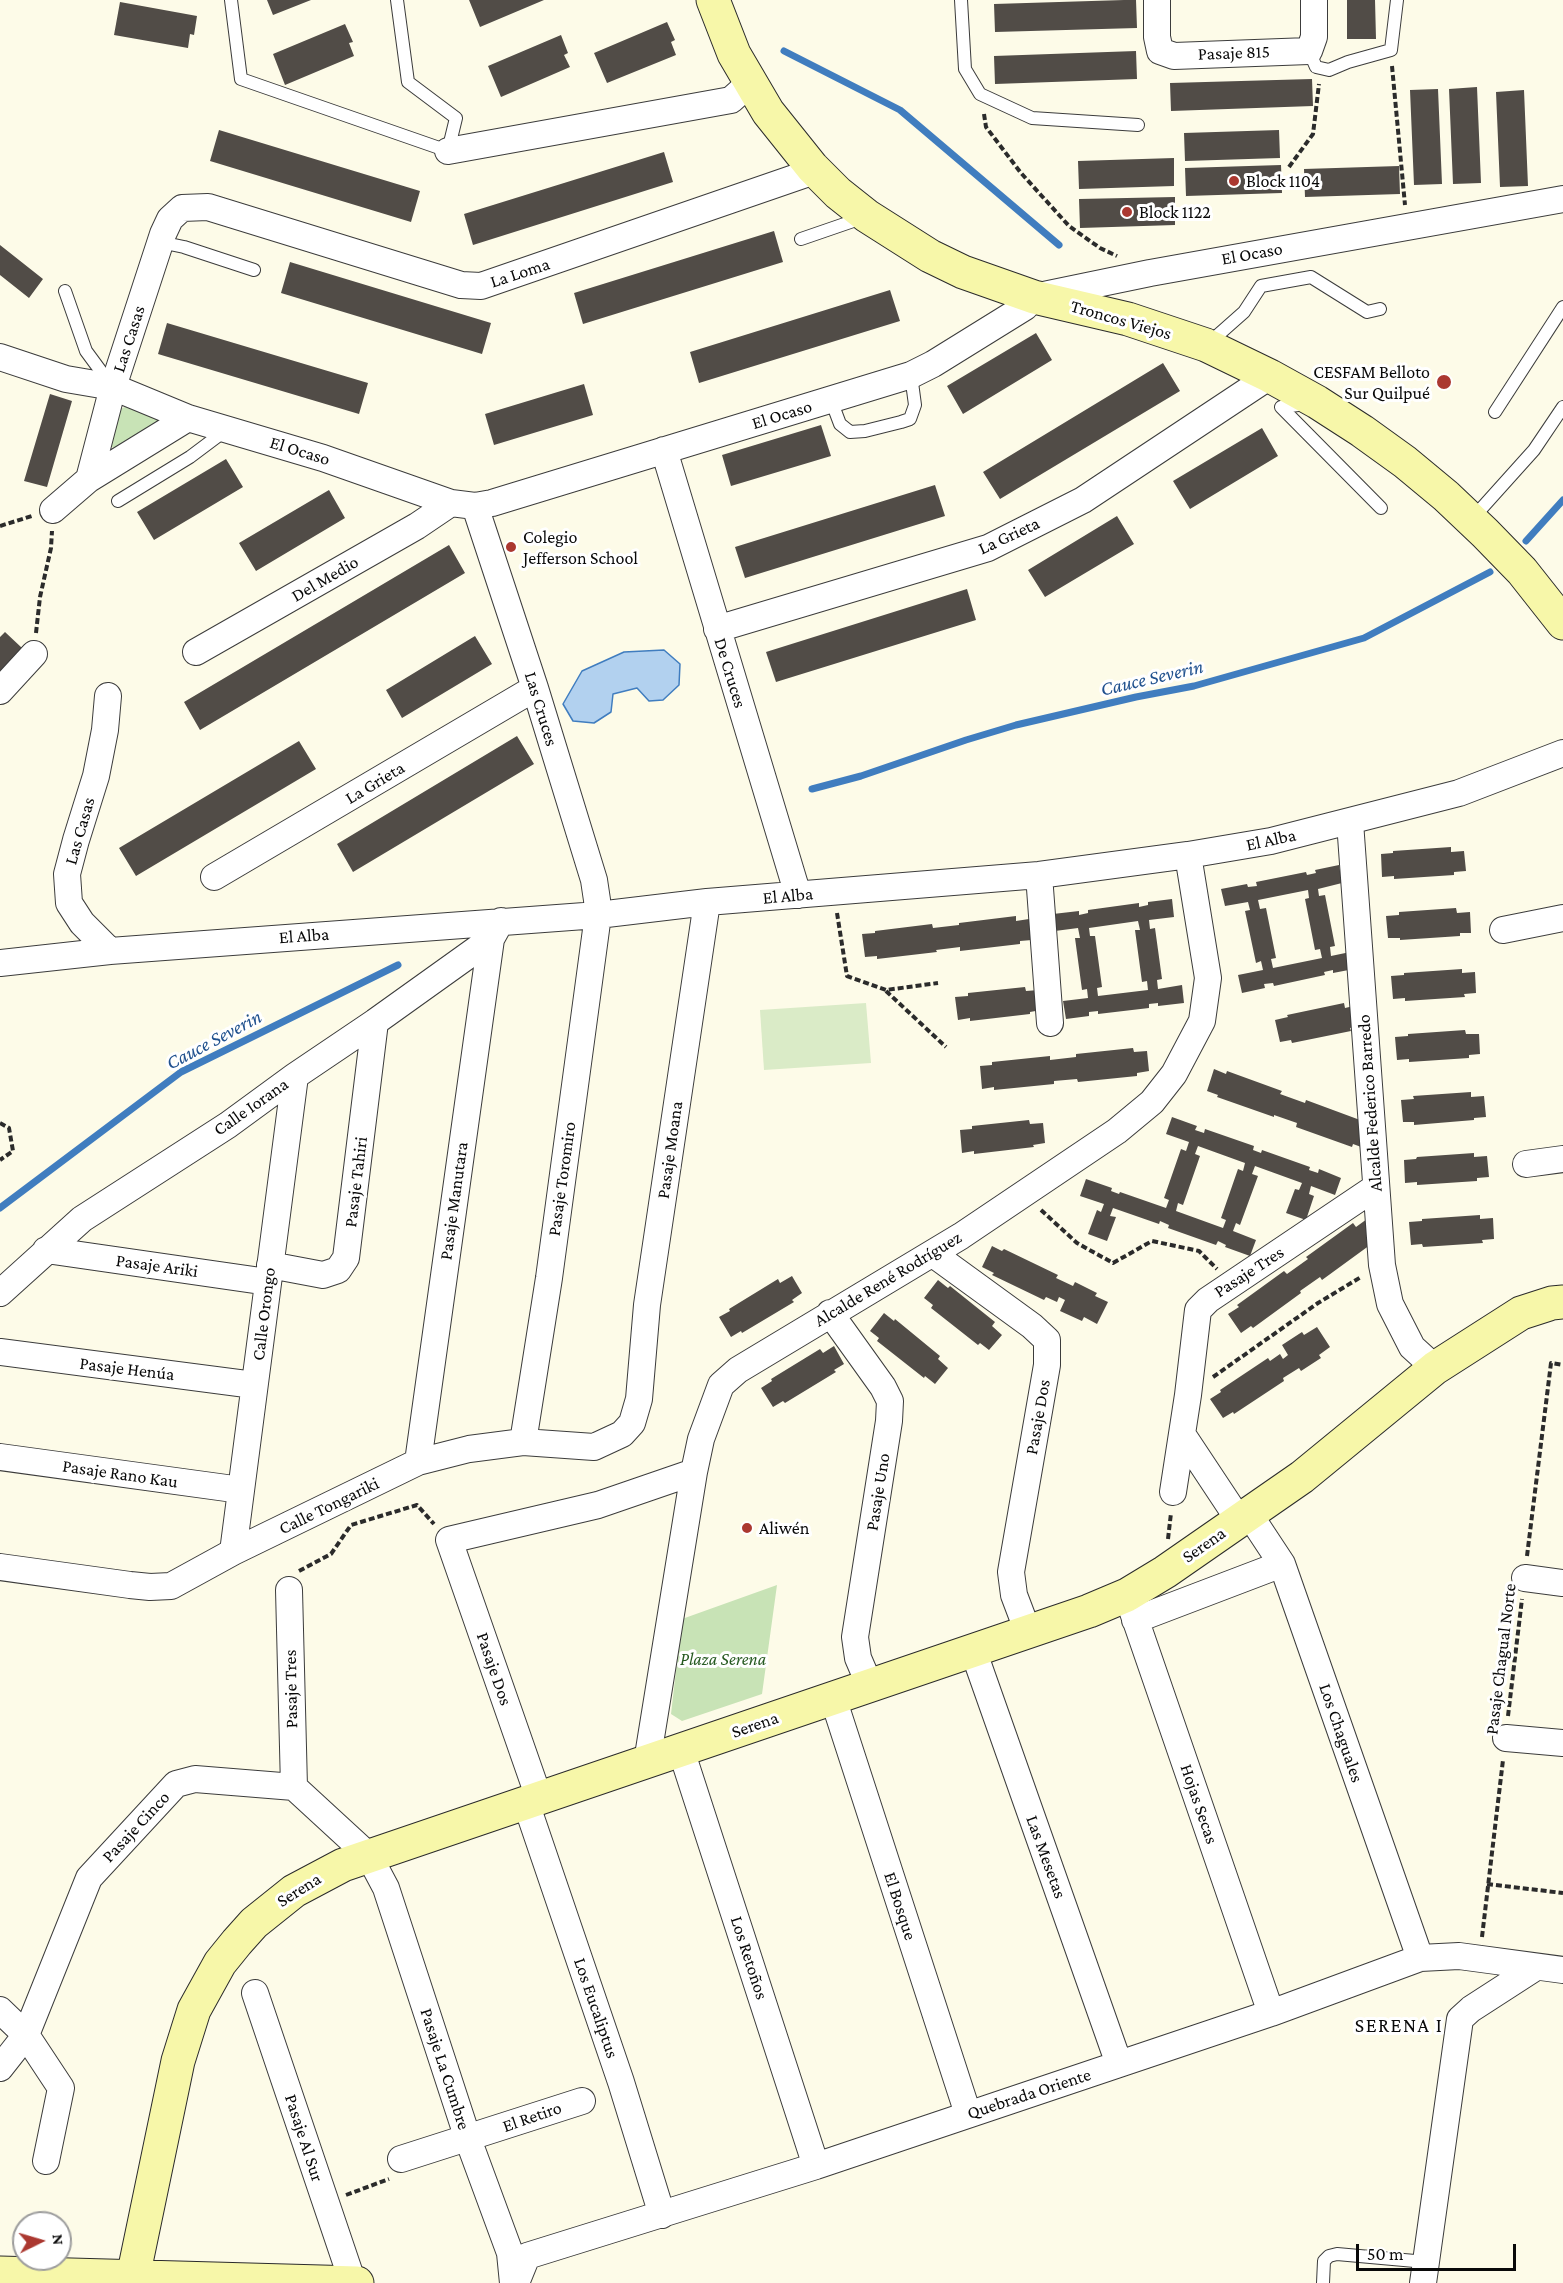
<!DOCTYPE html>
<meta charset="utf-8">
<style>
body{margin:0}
#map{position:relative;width:1563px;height:2283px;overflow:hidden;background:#fdfbe8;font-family:"Crimson Pro",serif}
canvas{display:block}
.north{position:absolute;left:12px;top:2211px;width:60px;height:60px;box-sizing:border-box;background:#fff;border:2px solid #9d9d9d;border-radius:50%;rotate:85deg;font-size:16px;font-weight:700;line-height:24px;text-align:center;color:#090909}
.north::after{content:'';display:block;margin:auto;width:21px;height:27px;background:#ab3830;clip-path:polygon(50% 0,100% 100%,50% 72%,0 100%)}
.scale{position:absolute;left:1356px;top:2244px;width:160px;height:27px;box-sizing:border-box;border:3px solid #090909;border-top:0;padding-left:8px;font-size:18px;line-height:21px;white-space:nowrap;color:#090909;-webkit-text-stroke:4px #fff;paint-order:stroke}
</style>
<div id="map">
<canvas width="1563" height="2283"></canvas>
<div class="north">N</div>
<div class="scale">50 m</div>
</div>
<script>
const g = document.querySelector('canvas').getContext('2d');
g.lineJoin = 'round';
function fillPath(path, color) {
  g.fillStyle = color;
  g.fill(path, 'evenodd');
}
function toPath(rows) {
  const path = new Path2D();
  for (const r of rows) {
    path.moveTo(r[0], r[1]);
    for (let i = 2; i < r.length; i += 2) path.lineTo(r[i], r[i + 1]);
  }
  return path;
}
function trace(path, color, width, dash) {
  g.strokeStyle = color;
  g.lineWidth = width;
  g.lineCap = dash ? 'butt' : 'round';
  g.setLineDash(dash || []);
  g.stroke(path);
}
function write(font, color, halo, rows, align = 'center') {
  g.font = font + ' "Crimson Pro",serif';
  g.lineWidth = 6;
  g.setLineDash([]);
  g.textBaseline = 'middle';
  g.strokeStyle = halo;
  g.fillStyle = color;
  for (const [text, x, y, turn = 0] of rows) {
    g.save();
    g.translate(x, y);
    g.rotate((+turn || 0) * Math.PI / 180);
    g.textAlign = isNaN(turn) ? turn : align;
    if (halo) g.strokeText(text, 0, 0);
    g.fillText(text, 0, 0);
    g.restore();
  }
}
const green = toPath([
 [127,406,164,417,162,426,142,431,117,449,109,446,118,410],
 [777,1585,762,1694,682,1721,671,1714,682,1619]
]);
const pitch = toPath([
 [866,1003,871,1063,764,1070,760,1010]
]);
const water = toPath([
 [664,650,680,664,679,685,663,700,649,701,637,688,613,694,611,712,594,723,573,721,563,704,582,671,624,652,664,650]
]);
const stream = toPath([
 [784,51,900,110,1059,245],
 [1526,541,1563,500],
 [812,789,861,776,966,740,1016,725,1136,697,1194,686,1364,638,1490,572],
 [0,1208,181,1072,398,965]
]);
const building = toPath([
 [267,0,311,0,273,15],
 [469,0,544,0,480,27],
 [1124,0,1136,0,1137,28,995,32,994,4],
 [1347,0,1375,0,1376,39,1347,39],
 [120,2,197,16,194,35,190,34,188,48,114,35],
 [667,22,675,40,671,42,676,55,607,83,594,53],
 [345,24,353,42,349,43,354,56,285,85,273,54],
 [561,35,568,53,564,55,570,67,501,97,488,66],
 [1136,51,1137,79,995,84,994,56],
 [1312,79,1313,106,1171,111,1170,83],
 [1477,87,1481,183,1453,184,1449,89],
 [1438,89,1442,184,1414,185,1410,90],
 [1524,90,1528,186,1500,187,1496,92],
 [219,130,420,191,411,222,210,161],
 [1279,130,1280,158,1185,161,1184,133],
 [664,152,673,182,473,245,464,214],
 [1174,158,1174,186,1079,189,1078,161],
 [1281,165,1282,193,1186,196,1185,168],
 [1399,166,1400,194,1305,197,1304,169],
 [1175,197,1175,225,1080,228,1079,199],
 [774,231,783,262,583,324,574,293],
 [0,245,43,279,29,298,0,275],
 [290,262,491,323,482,354,281,293],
 [890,290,900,321,699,383,690,352],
 [167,323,368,383,359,414,158,354],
 [1036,333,1052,360,963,414,947,386],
 [1163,363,1180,391,1000,499,983,472],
 [584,384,593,415,494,445,485,414],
 [50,394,72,401,47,487,24,481],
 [821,425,831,456,731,486,722,455],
 [1262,428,1278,456,1190,509,1173,481],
 [226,459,243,487,154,540,137,512],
 [935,485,945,516,745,578,735,547],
 [329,490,345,518,256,571,239,543],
 [1117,516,1134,544,1045,597,1028,570],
 [449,545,465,573,200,730,184,702],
 [967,589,976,620,776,682,766,652],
 [5,632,22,648,0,672,0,637],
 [475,636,492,664,402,718,386,690],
 [517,736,534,764,353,872,337,844],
 [299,741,316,769,136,876,119,848],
 [1451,847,1451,852,1464,851,1466,871,1454,872,1454,875,1394,879,1394,876,1382,877,1381,854,1393,853,1393,851],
 [1339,865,1342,883,1318,889,1319,896,1325,895,1335,946,1330,947,1331,956,1355,951,1359,968,1333,973,1333,970,1324,972,1325,975,1274,986,1273,983,1264,984,1265,988,1242,993,1238,975,1263,970,1261,961,1256,963,1245,911,1250,910,1248,902,1225,906,1221,889,1247,884,1248,887,1257,886,1256,882,1306,872,1307,875,1316,873,1315,870],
 [1308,890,1309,898,1305,899,1315,950,1320,949,1322,958,1273,968,1271,959,1276,958,1266,908,1260,909,1258,900],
 [1172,899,1174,917,1149,920,1150,929,1155,928,1162,979,1157,980,1158,989,1182,985,1184,1003,1158,1006,1158,1003,1149,1004,1149,1008,1098,1014,1098,1011,1089,1012,1089,1016,1066,1019,1063,1001,1088,998,1087,989,1082,990,1075,938,1080,938,1078,928,1055,931,1053,914,1079,911,1079,915,1088,913,1088,910,1139,903,1139,907,1148,905,1148,902],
 [1138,921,1140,930,1135,930,1142,982,1147,981,1148,990,1098,996,1097,988,1102,987,1095,936,1090,936,1089,928],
 [1456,908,1457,913,1470,912,1471,933,1460,933,1460,936,1400,940,1400,938,1388,938,1386,916,1399,915,1399,912],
 [1016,916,1016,921,1029,919,1032,940,1020,941,1020,944,960,951,960,947,936,950,937,952,877,959,877,956,865,957,862,934,875,933,875,931,932,924,933,928,959,925,959,923],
 [1462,969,1462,973,1475,972,1476,993,1464,994,1465,997,1405,1001,1405,998,1393,999,1391,976,1404,975,1404,973],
 [1025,987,1026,991,1039,990,1041,1010,1030,1012,1030,1014,970,1021,970,1018,958,1020,955,997,968,996,968,993],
 [1344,1003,1345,1008,1358,1005,1362,1025,1350,1028,1351,1031,1292,1043,1291,1040,1280,1042,1275,1020,1288,1017,1287,1015],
 [1465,1030,1466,1034,1479,1034,1480,1054,1469,1055,1469,1058,1409,1062,1409,1059,1397,1060,1395,1037,1408,1036,1408,1034],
 [1133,1048,1134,1052,1147,1051,1149,1071,1137,1073,1137,1076,1078,1082,1077,1079,1054,1081,1054,1084,994,1090,994,1087,982,1089,980,1066,992,1065,992,1062,1050,1056,1050,1060,1076,1057,1076,1054],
 [1214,1069,1226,1074,1227,1071,1282,1091,1280,1094,1305,1103,1306,1100,1360,1120,1359,1124,1371,1128,1364,1148,1353,1144,1352,1147,1296,1127,1297,1123,1274,1115,1274,1117,1217,1097,1218,1095,1207,1091],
 [1471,1092,1471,1097,1484,1096,1486,1117,1474,1118,1474,1120,1414,1125,1414,1122,1403,1122,1401,1100,1414,1099,1413,1096],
 [1172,1117,1197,1126,1195,1130,1204,1133,1205,1129,1254,1146,1253,1150,1261,1153,1262,1150,1310,1167,1309,1170,1318,1173,1319,1169,1341,1178,1335,1195,1311,1186,1309,1194,1314,1196,1306,1220,1286,1213,1295,1189,1299,1190,1302,1183,1255,1166,1252,1174,1258,1176,1240,1225,1236,1223,1233,1231,1256,1240,1250,1256,1225,1247,1226,1245,1218,1241,1216,1245,1168,1228,1169,1225,1160,1221,1159,1224,1113,1208,1110,1216,1116,1217,1107,1241,1088,1234,1097,1210,1101,1212,1104,1204,1080,1196,1086,1179,1112,1188,1111,1191,1119,1194,1120,1192,1166,1208,1169,1200,1164,1198,1181,1149,1186,1151,1189,1142,1166,1134],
 [1198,1146,1245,1163,1243,1171,1238,1169,1221,1218,1226,1220,1223,1228,1176,1211,1178,1203,1183,1205,1200,1156,1195,1154],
 [1029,1120,1030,1124,1043,1123,1045,1143,1033,1145,1034,1147,974,1154,974,1151,962,1153,960,1130,972,1129,972,1126],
 [1474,1153,1474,1157,1487,1156,1489,1177,1477,1178,1477,1181,1417,1185,1417,1182,1405,1183,1404,1160,1416,1159,1417,1157],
 [1480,1215,1480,1219,1493,1218,1494,1239,1482,1240,1483,1243,1423,1247,1422,1244,1411,1245,1409,1222,1422,1221,1422,1219],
 [1367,1219,1370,1245,1322,1280,1320,1277,1300,1291,1301,1293,1253,1328,1251,1326,1241,1333,1228,1314,1239,1307,1237,1305,1284,1271,1287,1274,1308,1259,1306,1257,1353,1223,1356,1227],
 [992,1246,1002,1251,1004,1249,1058,1275,1056,1278,1073,1286,1075,1282,1097,1293,1095,1296,1108,1302,1097,1324,1084,1317,1082,1321,1060,1311,1065,1300,1059,1297,1057,1302,1046,1297,1044,1300,992,1275,994,1273,982,1267],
 [792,1276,802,1293,792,1300,794,1302,742,1333,741,1331,731,1337,719,1317,730,1311,729,1309,778,1279,780,1283],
 [938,1280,948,1288,950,1286,995,1322,992,1326,1002,1335,989,1350,980,1343,978,1345,931,1308,933,1305,924,1298],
 [884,1313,894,1321,895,1319,940,1356,938,1359,948,1368,935,1384,925,1376,924,1378,877,1341,879,1338,870,1331],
 [1317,1327,1330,1347,1319,1355,1321,1358,1301,1371,1299,1368,1283,1378,1284,1381,1234,1414,1233,1412,1223,1418,1210,1399,1221,1392,1220,1390,1268,1358,1270,1361,1280,1354,1283,1359,1288,1355,1282,1345,1302,1332,1304,1335],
 [834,1346,844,1364,834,1370,836,1372,785,1403,783,1401,773,1407,761,1388,772,1381,771,1379,820,1349,823,1353]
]);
const path = toPath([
 [1392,66,1405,205],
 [984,114,986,127,1021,173,1069,226,1100,248,1117,256],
 [1289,167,1313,134,1319,84],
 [0,526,32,516],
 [36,633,40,597,51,548,52,531],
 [837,913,847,976,886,990,938,983],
 [886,991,946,1047],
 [0,1123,9,1128,13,1151,0,1160],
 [1041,1210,1077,1243,1113,1263,1152,1241,1199,1251,1217,1269],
 [1213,1377,1318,1303,1361,1277],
 [1168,1539,1171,1513],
 [1527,1556,1551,1363,1563,1365],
 [299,1571,331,1554,351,1525,417,1505,434,1524],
 [1508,1716,1522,1599],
 [1487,1884,1563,1893],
 [1482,1937,1503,1760],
 [346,2195,389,2179]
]);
const lane = toPath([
 [231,0,241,79,448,151,456,118,408,82,397,0],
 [961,0,965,69,980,94,1032,118,1138,125],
 [1309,51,1316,67,1329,70,1348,62,1391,50,1397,0],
 [801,239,862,218],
 [160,242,184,247,254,270],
 [65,291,86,351,111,385],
 [1209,343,1244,312,1261,286,1311,277,1367,312,1380,309],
 [831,400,840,424,850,432,865,431,901,422,910,419,915,405,911,375],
 [1307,404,1281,407,1381,508],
 [1495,412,1563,307],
 [118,501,190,457,226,430],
 [1472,519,1534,450,1563,407],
 [1323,2283,1324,2261,1329,2256,1337,2254,1426,2262]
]);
const street = toPath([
 [1157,0,1157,37,1160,51,1174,56,1309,51,1314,37,1314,0],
 [448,151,731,100,750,83],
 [0,357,66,379,113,387,188,418,323,458,451,503,475,506,492,503,911,375,933,364,1025,307,1034,297,1150,273,1563,199],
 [664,450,798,895],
 [89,479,113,387,163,234,170,219,182,208,208,207,461,285,481,286,803,175,812,167],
 [475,506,535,688,594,880,597,900,598,915,549,1278,523,1442],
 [53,510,89,479,188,418],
 [717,629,988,548,1083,500,1270,376],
 [196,652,417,526,451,503],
 [0,691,34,654],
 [108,696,105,730,96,776,76,840,67,874,69,903,82,923,110,951],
 [1350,822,1382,1265,1390,1304,1412,1347,1435,1368],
 [1039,875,1050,1023],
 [214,877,535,688],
 [1503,930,1563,918],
 [0,963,110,951,598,915,707,902,1039,875,1188,855,1271,841,1459,793,1563,753],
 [1526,1164,1563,1159],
 [46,1250,268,1282],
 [933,1254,1032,1326,1047,1340,1047,1365,1011,1572,1014,1595,1028,1632],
 [270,1265,323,1275,338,1270,346,1258,375,1022],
 [0,1293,82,1219,228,1125,295,1076,375,1022,491,939,501,921],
 [830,1313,883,1387,890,1401,889,1421,855,1637,858,1658,870,1686],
 [0,1352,254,1385],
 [1182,1434,1239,1520],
 [0,1457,241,1490],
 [418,1462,491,939],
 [1173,1492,1188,1395,1198,1310,1208,1300,1376,1187],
 [1249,1514,1282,1564,1420,1958],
 [233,1552,295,1076],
 [0,1567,130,1585,150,1587,171,1586,233,1552,418,1462,469,1449,523,1442,594,1447,622,1434,632,1423,639,1399,647,1305,707,902],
 [1525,1578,1563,1583],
 [289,1590,294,1787],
 [1127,1595,1271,2013],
 [1135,1620,1282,1564],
 [973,1650,1119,2064],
 [833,1698,968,2114],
 [1506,1738,1563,1743],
 [681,1750,816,2166],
 [647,1762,694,1472,701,1439,721,1385,738,1370,961,1236,1117,1131,1152,1102,1174,1074,1202,1021,1208,978,1188,855],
 [539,1798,449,1540,598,1505,694,1472],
 [526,1803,621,2082,662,2215],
 [255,1993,353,2283],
 [0,2010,26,2035,61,2088,46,2161],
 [0,2068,26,2035,89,1878,176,1784,195,1779,294,1787,369,1856,386,1888,468,2139,510,2253,513,2283],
 [401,2159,582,2101],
 [516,2283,527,2256,816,2166,1271,2013,1420,1958,1459,1956,1563,1970],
 [1423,2283,1460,2019,1471,2009,1536,1967]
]);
const secondary = toPath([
 [713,0,734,54,768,112,812,167,838,193,867,216,930,256,963,272,1034,297,1128,319,1206,345,1270,376,1317,402,1362,431,1405,462,1446,496,1485,533,1522,571,1563,623],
 [0,2273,357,2283],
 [133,2277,178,2061,194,2010,220,1963,237,1942,254,1923,294,1891,343,1865,1089,1611,1127,1595,1165,1572,1302,1477,1435,1368,1521,1313,1552,1303,1563,1302]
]);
const markers = [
 [1234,181,6,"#ab3830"],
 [1127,212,6,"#ab3830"],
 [1444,382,8,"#ab3830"],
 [511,547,6,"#ab3830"],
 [747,1528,6,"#ab3830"]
];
const streetNames = [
 ["Pasaje 815",1234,53,-2],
 ["El Ocaso",1252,254,-10],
 ["La Loma",520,273,-18],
 ["Troncos Viejos",1121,320,16],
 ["Las Casas",129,339,-72],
 ["El Ocaso",782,415,-17],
 ["El Ocaso",300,451,17],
 ["La Grieta",1009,536,-25],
 ["Del Medio",325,579,-30],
 ["De Cruces",730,673,73],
 ["Las Cruces",541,709,73],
 ["La Grieta",375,783,-31],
 ["Las Casas",80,831,-74],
 ["El Alba",1271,840,-12],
 ["El Alba",788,896,-5],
 ["El Alba",304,936,-4],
 ["Alcalde Federico Barredo",1370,1103,-94],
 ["Calle Iorana",251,1107,-35],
 ["Pasaje Moana",670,1150,-82],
 ["Pasaje Toromiro",562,1179,-82],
 ["Pasaje Tahiri",356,1182,-83],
 ["Pasaje Manutara",454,1201,-82],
 ["Pasaje Ariki",157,1266,8],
 ["Pasaje Tres",1249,1272,-33],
 ["Alcalde René Rodríguez",888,1279,-31],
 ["Calle Orongo",264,1314,-83],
 ["Pasaje Henúa",127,1369,7],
 ["Pasaje Dos",1038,1417,-80],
 ["Pasaje Rano Kau",120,1474,8],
 ["Pasaje Uno",878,1492,-81],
 ["Calle Tongariki",329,1506,-26],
 ["Serena",1204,1545,-35],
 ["Pasaje Chagual Norte",1501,1659,-83],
 ["Pasaje Dos",494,1669,71],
 ["Pasaje Tres",291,1689,-91],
 ["Serena",755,1725,-19],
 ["Los Chaguales",1341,1733,71],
 ["Hojas Secas",1199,1804,71],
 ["Pasaje Cinco",136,1827,-47],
 ["Las Mesetas",1046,1857,70],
 ["Serena",299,1890,-32],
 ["El Bosque",900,1906,72],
 ["Los Retoños",749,1958,72],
 ["Los Eucaliptus",596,2008,71],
 ["Pasaje La Cumbre",445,2069,72],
 ["Quebrada Oriente",1029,2094,-18],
 ["El Retiro",532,2117,-19],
 ["Pasaje Al Sur",304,2138,72]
];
const poiNames = [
 ["Block 1104",1246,181],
 ["Block 1122",1139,212],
 ["CESFAM Belloto",1430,372,"right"],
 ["Sur Quilpué",1430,393,"right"],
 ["Colegio",523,537],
 ["Jefferson School",523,558],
 ["Aliwén",759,1528]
];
const parkNames = [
 ["Plaza Serena",723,1659]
];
const waterNames = [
 ["Cauce Severin",1152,678,-13],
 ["Cauce Severin",214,1040,-28]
];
const neighbourhoodNames = [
 ["SERENA I",1399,2026]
];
fillPath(green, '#c8e3b6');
fillPath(pitch, '#daebc7');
fillPath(water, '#b2d1ef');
trace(water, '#407dbf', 1.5);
trace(stream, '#407dbf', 7);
fillPath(building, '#514c47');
trace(lane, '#3c3c3c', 14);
trace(street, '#3c3c3c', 28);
trace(secondary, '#2b2b2b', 35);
trace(path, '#2b2b2b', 4, [6, 3]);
trace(lane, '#fff', 12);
trace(street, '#fff', 26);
trace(secondary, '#f7f7a9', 33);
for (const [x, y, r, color] of markers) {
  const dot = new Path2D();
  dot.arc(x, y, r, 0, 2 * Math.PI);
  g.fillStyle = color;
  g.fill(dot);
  trace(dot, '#fff', 2);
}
write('18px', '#090909', '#fff', streetNames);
write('18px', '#090909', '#fff', poiNames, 'left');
write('italic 18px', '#265a21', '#fff', parkNames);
write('italic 20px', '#20518e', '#fff', waterNames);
g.letterSpacing = '1.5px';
write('20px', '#090909', '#fff', neighbourhoodNames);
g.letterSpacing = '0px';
</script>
